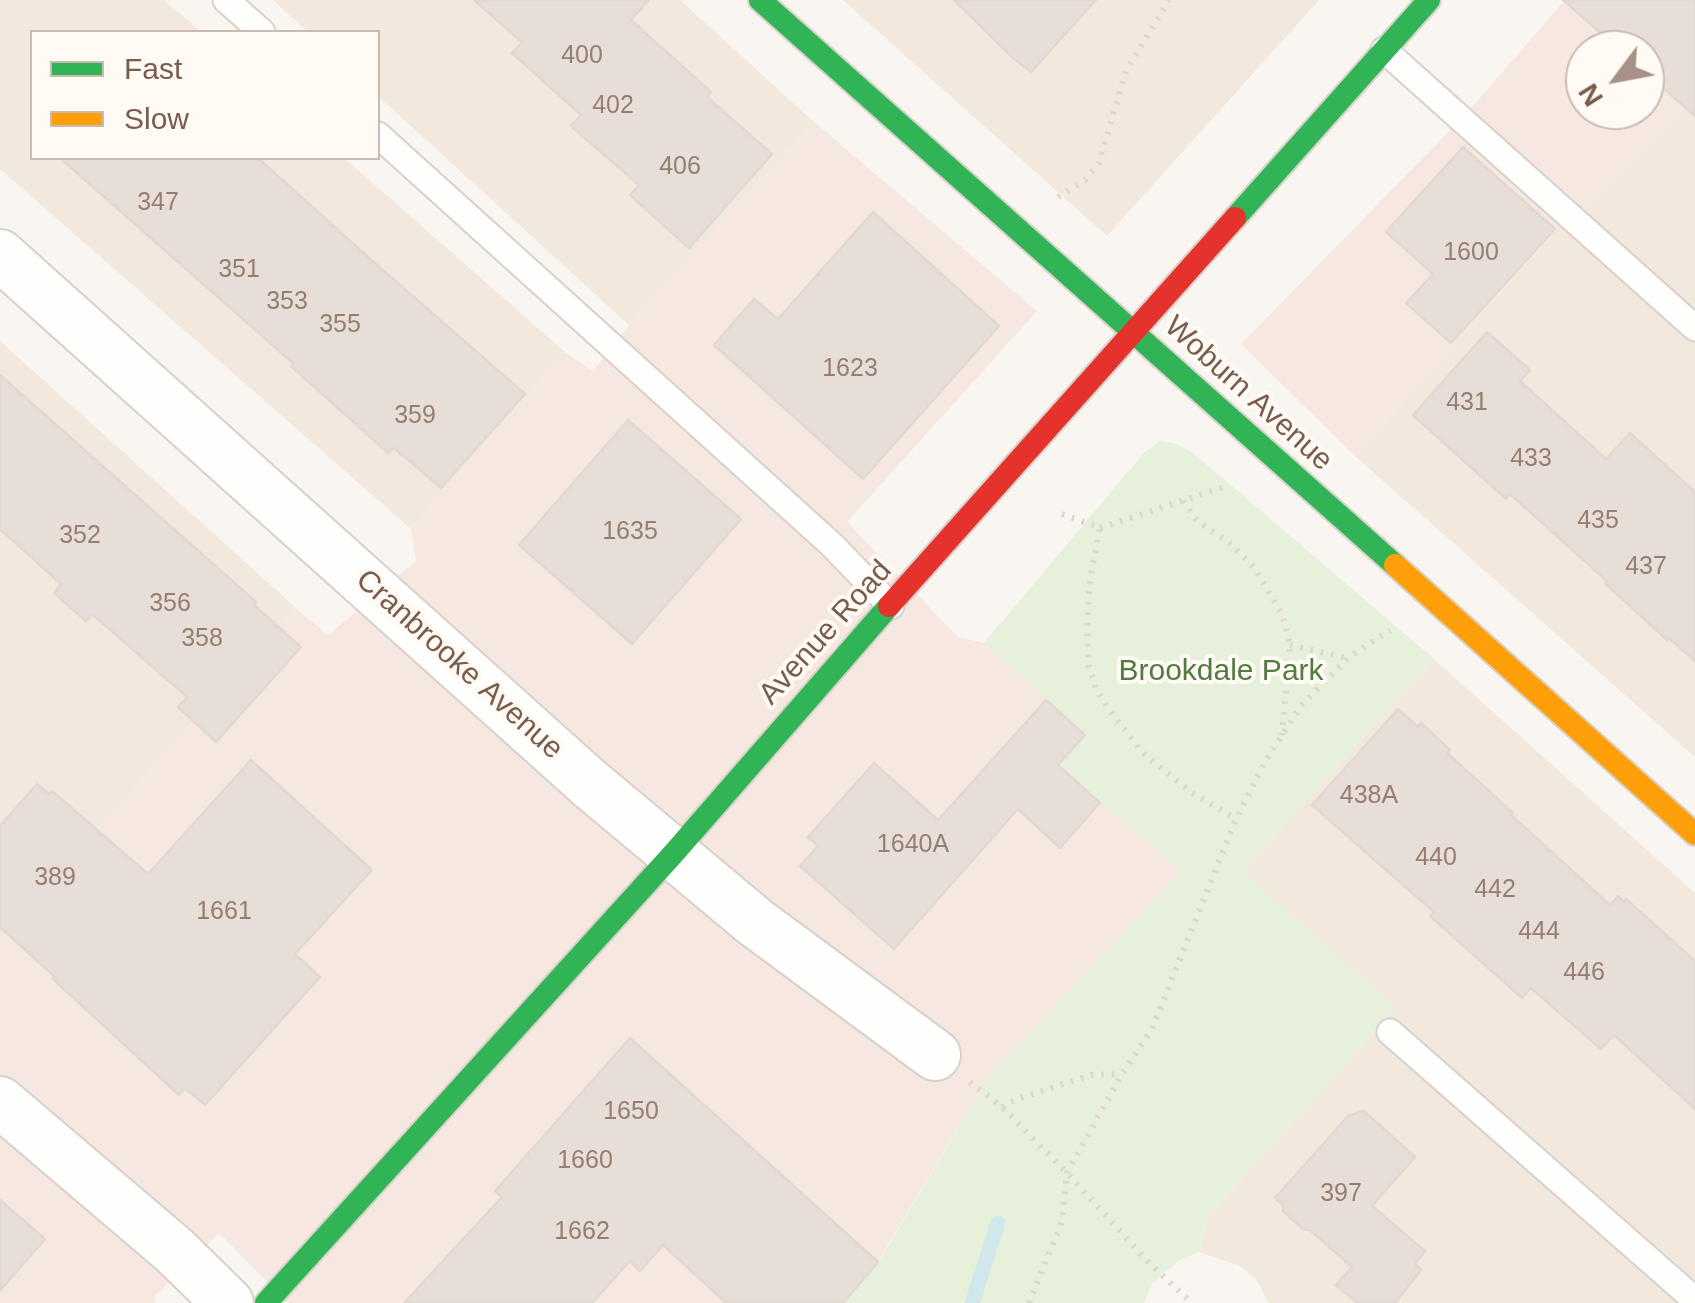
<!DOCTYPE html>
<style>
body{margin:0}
#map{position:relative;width:1695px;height:1303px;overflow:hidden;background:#f9f5f0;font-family:Helvetica,sans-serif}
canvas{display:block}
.legend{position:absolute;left:30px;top:30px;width:350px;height:130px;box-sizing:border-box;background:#fffaf3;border:2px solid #cabbb1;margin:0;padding:12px 18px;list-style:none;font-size:30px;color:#7a5c4d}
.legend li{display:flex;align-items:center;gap:20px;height:50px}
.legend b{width:50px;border:2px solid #cabbb1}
.north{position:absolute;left:1565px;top:30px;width:100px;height:100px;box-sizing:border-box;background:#fffaf3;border:2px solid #cabbb1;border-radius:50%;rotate:238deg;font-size:28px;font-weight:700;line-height:40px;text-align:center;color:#7a5c4d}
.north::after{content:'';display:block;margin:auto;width:35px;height:45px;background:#a69286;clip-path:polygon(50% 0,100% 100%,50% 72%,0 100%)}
</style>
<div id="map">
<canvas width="1695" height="1303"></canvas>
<ul class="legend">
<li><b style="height:12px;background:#30b455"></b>Fast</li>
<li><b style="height:12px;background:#ff9f0a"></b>Slow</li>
</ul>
<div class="north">N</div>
</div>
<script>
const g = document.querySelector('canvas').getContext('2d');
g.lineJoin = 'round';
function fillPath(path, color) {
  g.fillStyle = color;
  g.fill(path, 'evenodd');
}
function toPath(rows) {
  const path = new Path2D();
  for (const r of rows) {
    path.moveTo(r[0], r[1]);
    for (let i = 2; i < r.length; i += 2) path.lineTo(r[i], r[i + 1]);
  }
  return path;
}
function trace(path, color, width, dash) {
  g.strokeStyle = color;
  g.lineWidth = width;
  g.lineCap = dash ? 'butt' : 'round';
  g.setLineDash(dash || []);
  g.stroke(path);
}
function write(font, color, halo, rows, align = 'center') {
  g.font = font + ' Helvetica,sans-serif';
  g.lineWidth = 8;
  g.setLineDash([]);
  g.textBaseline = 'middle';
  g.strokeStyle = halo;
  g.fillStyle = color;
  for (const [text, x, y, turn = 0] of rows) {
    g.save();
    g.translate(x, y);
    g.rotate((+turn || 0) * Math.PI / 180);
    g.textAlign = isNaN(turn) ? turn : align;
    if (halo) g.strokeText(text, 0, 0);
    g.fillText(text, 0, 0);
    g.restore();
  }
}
const residential = toPath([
 [0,0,164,0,201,32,32,32,32,158,344,158,565,352,411,529,0,169],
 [273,0,680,0,814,122,629,325,378,96,378,32,308,32],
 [843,0,1319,0,1107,236],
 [1695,96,1695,757,1355,456,1574,210,1584,213],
 [0,341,296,608,0,938],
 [1434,659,1695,893,1695,1303,1269,1303,1255,1278,1238,1265,1199,1252,1208,1217,1396,1008,1242,872]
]);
const commercial = toPath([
 [1565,0,1695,0,1695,96,1584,213,1574,210,1355,456,1241,344,1466,114],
 [1585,50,1645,50,1645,110,1585,110],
 [814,122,1037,311,847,522,958,637,984,643,1085,735,1059,765,1181,871,988,1077,878,1262,843,1303,288,1303,219,1233,156,1295,155,1303,0,1303,0,938,296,608,328,635,416,561,411,529,565,352,593,371,629,325]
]);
const green = toPath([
 [1159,441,1174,443,1192,452,1434,659,1243,871,1396,1008,1208,1217,1199,1252,1178,1261,1152,1283,1144,1303,843,1303,879,1262,988,1077,1181,871,1058,765,1085,735,984,643,1144,453]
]);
const stream = toPath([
 [972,1303,998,1223]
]);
const building = toPath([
 [474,0,649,0,631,20,711,92,707,97,772,154,689,248,630,195,639,185,571,126,581,115,512,53,522,42,474,0],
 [954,0,1096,0,1031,72,1014,59,954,0],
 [1563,0,1695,0,1695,116,1645,72,1645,50,1620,50,1563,0],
 [1463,147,1555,229,1451,343,1406,303,1433,274,1386,232,1463,147],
 [60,158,258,158,369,258,525,394,441,488,394,448,388,453,291,366,294,364,60,158],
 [873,212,999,326,863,479,714,345,754,299,778,319,873,212],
 [1487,332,1530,370,1520,381,1606,459,1630,433,1695,492,1695,661,1669,638,1667,640,1605,583,1607,581,1510,494,1506,499,1413,415,1487,332],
 [0,375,256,602,254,605,301,647,216,742,178,707,187,697,92,614,86,621,54,593,61,584,0,529,0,375],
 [628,420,741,519,632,644,519,545,628,420],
 [1046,700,1085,735,1058,765,1100,803,1060,848,1018,809,894,949,800,866,818,846,808,837,874,763,938,820,1046,700],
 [1398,709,1418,727,1421,723,1450,750,1447,753,1513,813,1511,815,1610,905,1618,896,1624,902,1626,899,1695,961,1695,1109,1614,1035,1601,1049,1531,988,1522,998,1430,916,1434,912,1312,805,1398,709],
 [251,760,372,870,295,954,320,977,205,1105,185,1088,179,1095,53,979,55,977,0,927,0,826,37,784,49,794,52,791,148,874,251,760],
 [630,1038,878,1262,843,1303,726,1303,663,1245,640,1271,630,1261,592,1303,404,1303,502,1197,495,1191,630,1038],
 [1364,1111,1415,1157,1372,1206,1425,1251,1415,1264,1421,1270,1395,1303,1358,1303,1336,1285,1352,1267,1310,1230,1304,1230,1283,1211,1283,1205,1275,1198,1348,1116,1364,1111],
 [0,1200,45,1239,0,1291,0,1200]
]);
const path = toPath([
 [1058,197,1085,180,1099,163,1126,71,1169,0],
 [1183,501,1198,522,1226,540,1254,567,1282,614,1290,645,1282,735],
 [1062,514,1100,528,1090,581,1087,630,1089,666,1096,689,1110,711,1143,753,1192,793,1236,819],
 [1100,528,1227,486],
 [1290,645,1347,658],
 [970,1082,1002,1107,1067,1173,1149,1263,1192,1303],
 [1002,1107,1020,1098,1091,1075,1122,1074],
 [1029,1303,1062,1221,1067,1173,1122,1074,1152,1029,1236,819,1266,760,1301,706,1348,658,1390,630]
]);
const lane = toPath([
 [226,0,262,32],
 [1384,50,1695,328],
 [378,135,832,545,891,606],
 [1390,1032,1695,1300]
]);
const street = toPath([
 [0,255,589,783,755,922,935,1055],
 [0,1102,175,1251,228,1303]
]);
const fast = toPath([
 [760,0,1395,565],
 [1235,218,1429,0],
 [266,1303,674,853,889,606]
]);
const slow = toPath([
 [1395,565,1695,834]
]);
const jam = toPath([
 [889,606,1235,218]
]);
const numberNames = [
 ["400",582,56],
 ["402",613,106],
 ["406",680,167],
 ["347",158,203],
 ["1600",1471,253],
 ["351",239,270],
 ["353",287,302],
 ["355",340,325],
 ["1623",850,369],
 ["431",1467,403],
 ["359",415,416],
 ["433",1531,459],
 ["435",1598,521],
 ["1635",630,532],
 ["352",80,536],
 ["437",1646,567],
 ["356",170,604],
 ["358",202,639],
 ["438A",1369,796],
 ["1640A",913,845],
 ["440",1436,858],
 ["389",55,878],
 ["442",1495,890],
 ["1661",224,912],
 ["444",1539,932],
 ["446",1584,973],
 ["1650",631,1112],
 ["1660",585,1161],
 ["397",1341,1194],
 ["1662",582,1232]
];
const streetNames = [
 ["Woburn Avenue",1248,394,42],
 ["Avenue Road",826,633,-48],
 ["Cranbrooke Avenue",459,665,42]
];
const parkNames = [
 ["Brookdale Park",1221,672]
];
fillPath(residential, '#f2e8de');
fillPath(commercial, '#f6e8e1');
fillPath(green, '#e7f0db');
trace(stream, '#d0e8ea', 15);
fillPath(building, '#e6ded7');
trace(building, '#e2d8d2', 2.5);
trace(lane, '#d7d1cb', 29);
trace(street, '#d7d1cb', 54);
trace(fast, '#d9d2cb', 26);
trace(slow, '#d9d2cb', 26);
trace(jam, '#d9d2cb', 26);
trace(path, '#dcd5d0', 6, [2.5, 8]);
trace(lane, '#fefefd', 25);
trace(street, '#fefefd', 50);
trace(fast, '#30b455', 22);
trace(slow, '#ff9f0a', 22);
trace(jam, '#e5322d', 22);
write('25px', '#977e72', null, numberNames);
write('30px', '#7a5c4d', '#fffaf3', streetNames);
write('30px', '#537a41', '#fffaf3', parkNames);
</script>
